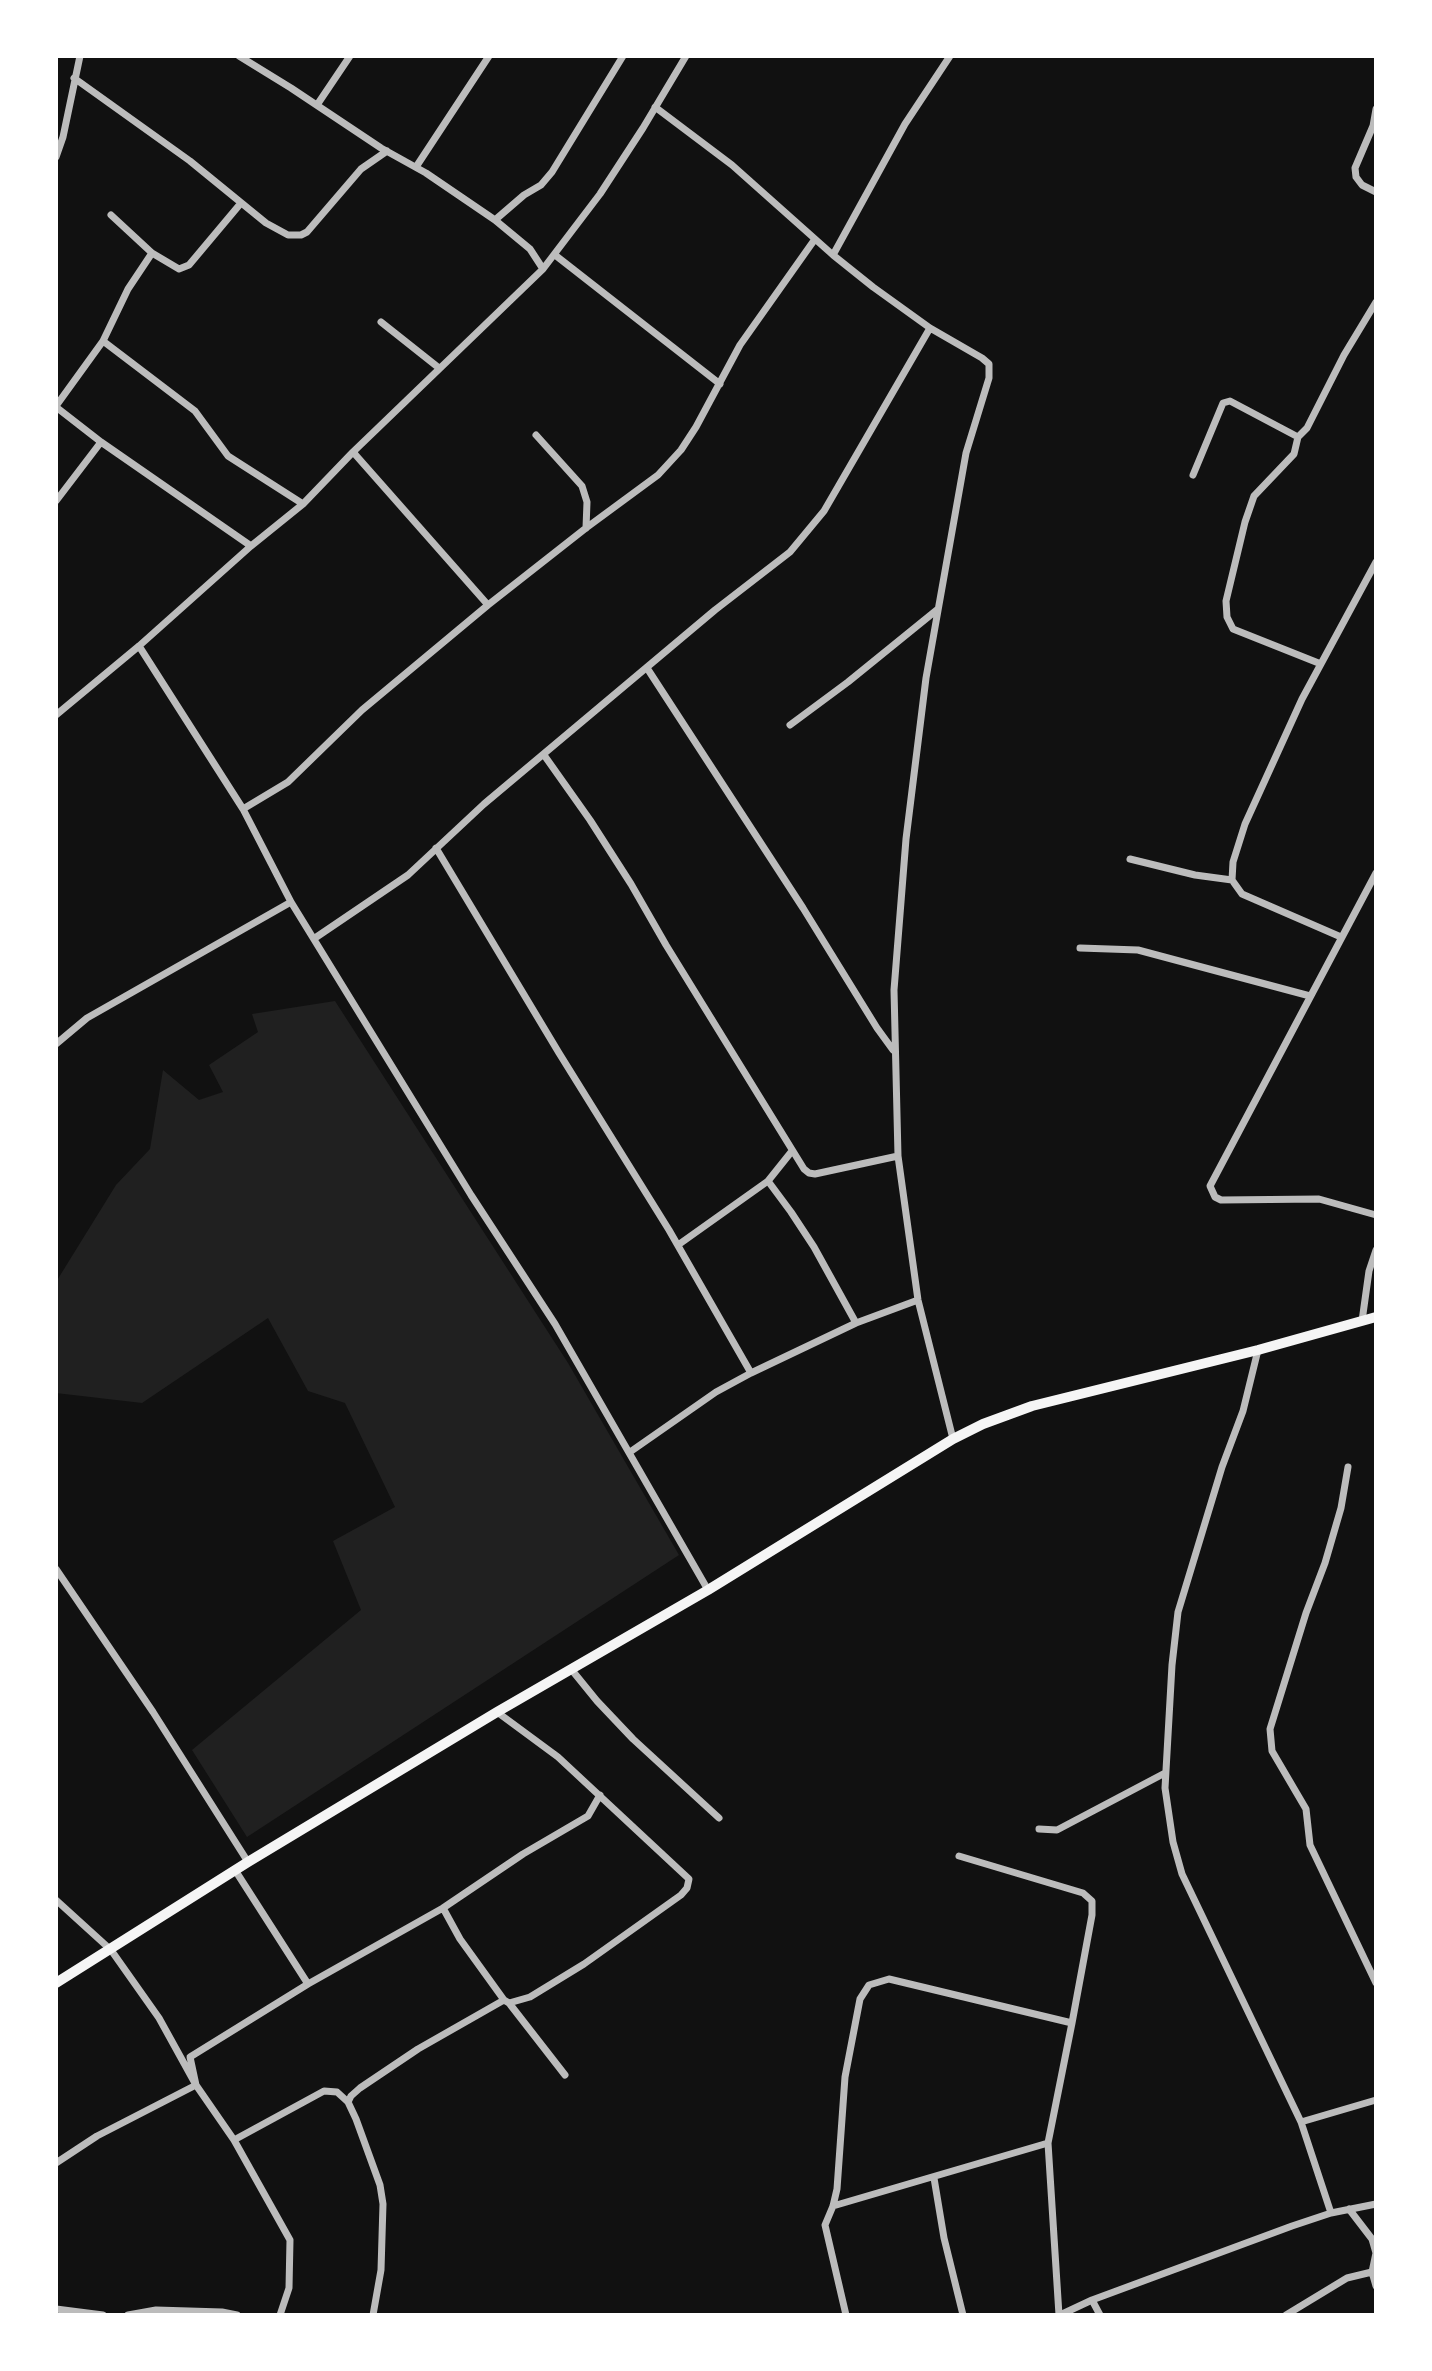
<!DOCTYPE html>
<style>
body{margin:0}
#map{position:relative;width:1432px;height:2371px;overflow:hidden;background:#111;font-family:"Roboto Condensed",sans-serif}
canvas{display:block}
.frame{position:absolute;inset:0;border:58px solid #fff;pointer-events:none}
</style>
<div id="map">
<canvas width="1432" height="2371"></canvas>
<div class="frame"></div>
</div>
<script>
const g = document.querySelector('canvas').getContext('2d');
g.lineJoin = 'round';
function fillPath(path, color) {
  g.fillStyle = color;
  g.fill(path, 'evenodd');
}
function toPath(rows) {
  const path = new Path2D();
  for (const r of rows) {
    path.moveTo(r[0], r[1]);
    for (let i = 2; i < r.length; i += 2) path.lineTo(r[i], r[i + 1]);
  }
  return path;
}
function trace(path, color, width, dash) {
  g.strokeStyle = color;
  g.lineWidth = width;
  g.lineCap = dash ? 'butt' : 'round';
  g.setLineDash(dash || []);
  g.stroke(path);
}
const green = toPath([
 [335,1001,568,1363,679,1555,247,1837,192,1750,361,1610,333,1541,395,1507,345,1403,308,1391,268,1318,142,1403,56,1393,56,1282,116,1185,150,1149,163,1070,199,1100,223,1092,209,1065,258,1032,252,1014]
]);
const minor = toPath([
 [239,56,291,88,381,148,426,173,495,220,530,249,543,269],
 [74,78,190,161,266,223,288,235,301,235,307,232,361,169,387,151],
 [317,105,350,56],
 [655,107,732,165,833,255,873,287,930,328,982,358,989,364,989,378,966,453,926,678,906,839,894,990,898,1156,918,1300,953,1439],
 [1376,109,1373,126,1355,168,1356,177,1362,185,1376,192],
 [56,157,63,137,80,56],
 [416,167,489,56],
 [111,215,152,253,179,269,189,265,241,203],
 [495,220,524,195,541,185,552,172,623,56],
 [555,255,720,384],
 [833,255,905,124,950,56],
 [381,322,439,368],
 [103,341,195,411,228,456,303,504],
 [56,406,103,341,128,289,152,253],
 [56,407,101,442,251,546],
 [536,435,582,486,587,502,586,528],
 [353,452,488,605],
 [1193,475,1223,403,1230,401,1298,437],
 [56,501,101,442],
 [139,646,243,809,291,902,471,1195,555,1324,708,1590],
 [1321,664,1233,629,1227,617,1226,601,1245,522,1254,496,1294,454,1298,437,1307,428,1344,355,1376,302],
 [647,668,803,908,877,1028,893,1050],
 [56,715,139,646,251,546,303,504,353,452,543,269,600,194,643,128,686,56],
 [790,725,848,682,938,609],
 [544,755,590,820,631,884,666,945,804,1169,809,1173,815,1174,898,1156],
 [243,809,288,782,362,710,488,605,586,528,658,475,681,450,696,427,740,345,815,239],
 [436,848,559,1053,669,1230,751,1373],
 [1130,859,1195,875,1232,880],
 [1376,873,1210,1186,1215,1197,1221,1200,1319,1199,1376,1215],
 [1341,937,1242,894,1232,880,1233,862,1245,824,1302,699,1376,562],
 [315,938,408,875,484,804,715,610,790,552,824,511,930,328],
 [1080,948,1138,950,1310,996],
 [56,1044,87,1018,291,902],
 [768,1181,791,1212,814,1247,856,1323],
 [678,1245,768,1181,792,1151],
 [1362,1321,1369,1271,1376,1250],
 [1258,1350,1243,1411,1222,1467,1178,1612,1172,1665,1165,1788,1173,1842,1182,1874,1301,2122,1331,2213],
 [630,1452,716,1392,751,1373,856,1323,918,1300],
 [1348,1467,1341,1508,1325,1563,1306,1613,1270,1729,1272,1751,1306,1809,1310,1845,1376,1983],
 [56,1569,153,1712,248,1862],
 [571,1669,597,1701,633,1739,719,1818],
 [497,1712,558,1757,689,1879,687,1888,681,1895,584,1964,530,1997,509,2003],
 [1039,1829,1057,1830,1165,1773],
 [959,1856,1083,1893,1092,1901,1092,1915,1072,2023,1048,2143,1059,2315],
 [235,1870,308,1984],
 [56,1900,111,1950,159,2018,196,2085,234,2140,290,2240,289,2288,280,2315],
 [443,1908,460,1939,504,2000,509,2003,565,2075],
 [348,2102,351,2096,360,2088,418,2049,504,2000],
 [1301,2122,1376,2100],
 [234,2140,324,2091,337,2092,348,2102,356,2119,380,2185,383,2204,381,2270,373,2315],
 [56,2163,97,2136,196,2085,190,2057,308,1984,443,1908,523,1854,588,1816,600,1795],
 [934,2178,944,2238,963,2315],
 [833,2206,1048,2143],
 [1349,2209,1372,2239,1376,2253,1372,2272,1376,2286],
 [1092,2300,1100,2315],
 [56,2309,103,2315],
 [128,2315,156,2310,222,2312,237,2315],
 [846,2315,825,2225,833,2206,837,2189,845,2077,860,1999,869,1985,889,1979,1072,2023],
 [1060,2315,1092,2300,1292,2226,1331,2213,1376,2204],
 [1286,2315,1347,2278,1376,2271]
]);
const secondary = toPath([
 [56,1983,248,1862,497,1712,708,1590,953,1439,983,1424,1032,1406,1258,1350,1376,1317]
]);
fillPath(green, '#202020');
trace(minor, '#bcbcbc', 7);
trace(secondary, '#f5f5f5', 10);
</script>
